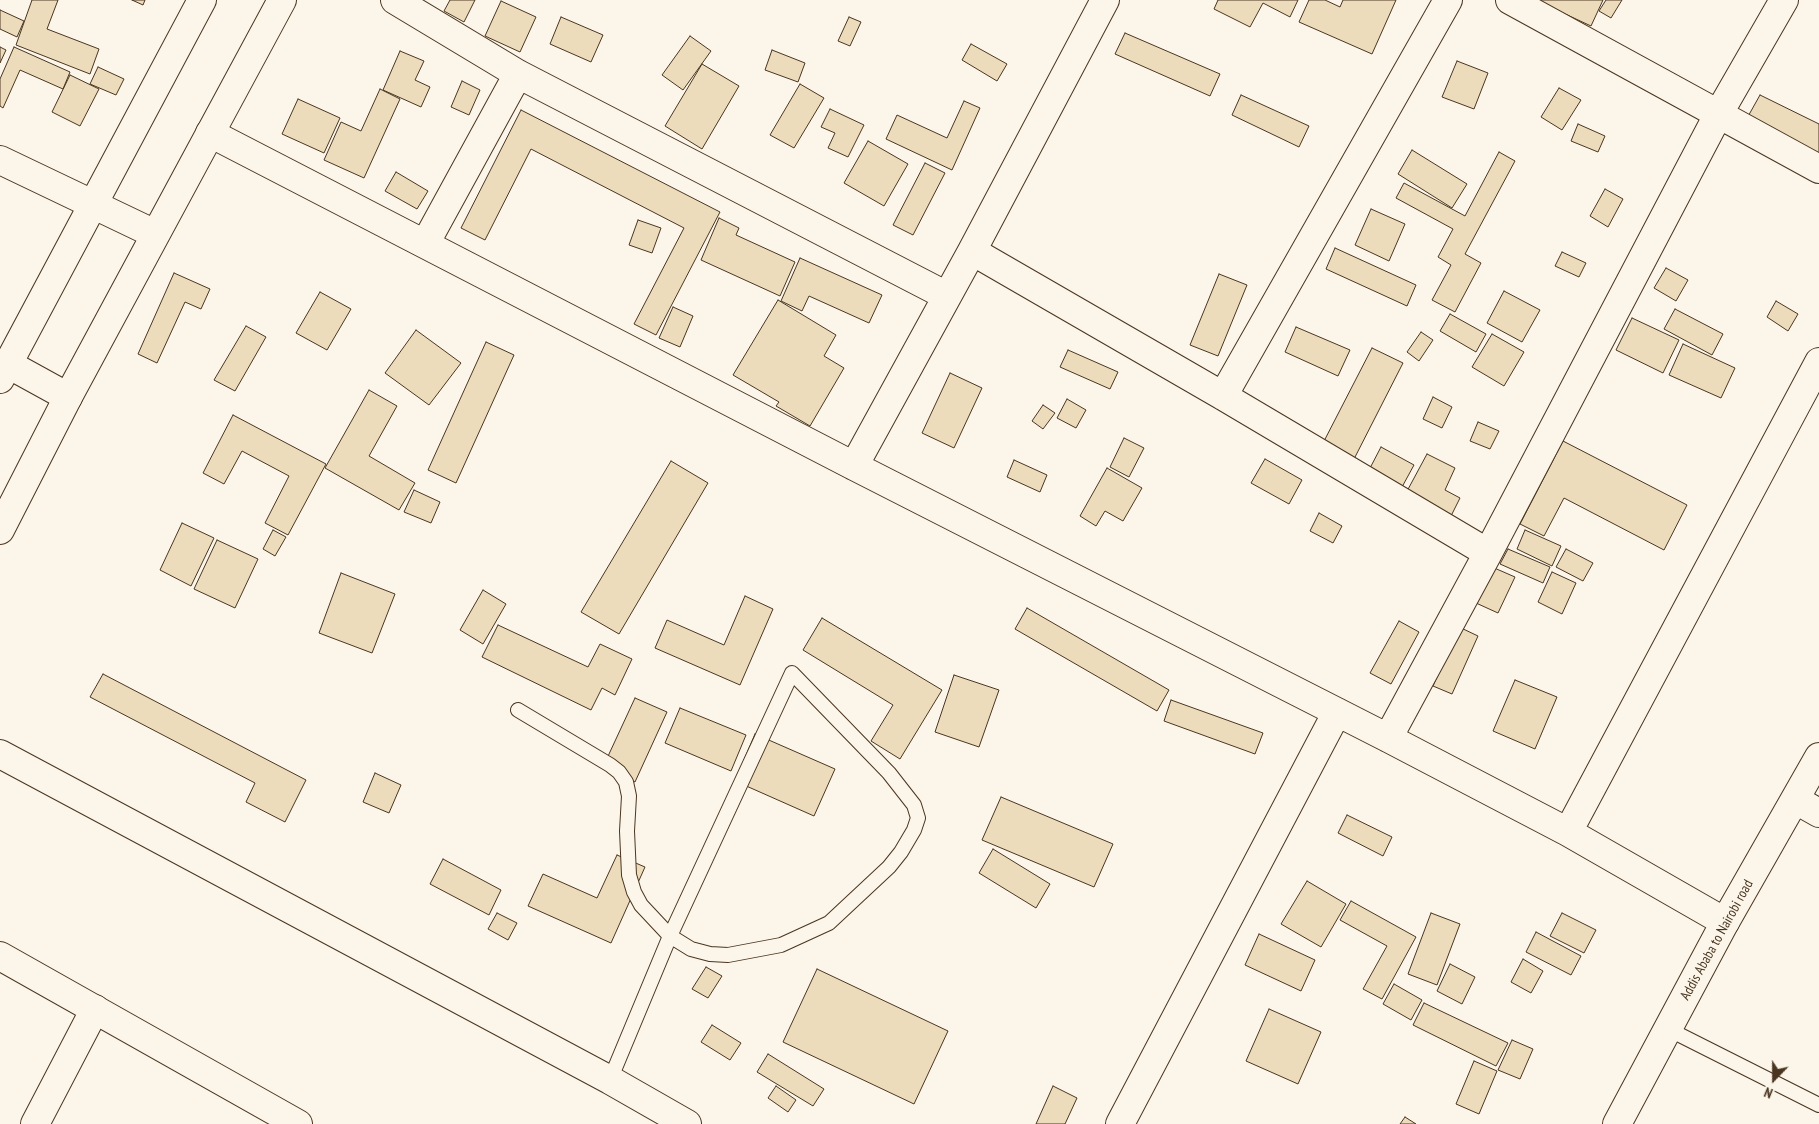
<!DOCTYPE html>
<style>
body{margin:0}
#map{position:relative;width:1819px;height:1124px;overflow:hidden;background:#fbf6e9;font-family:"PT Sans Narrow",sans-serif}
canvas{display:block}
.north{position:absolute;left:1749px;top:1054px;width:50px;height:50px;-webkit-text-stroke:4px #fbf6e9;paint-order:stroke;rotate:202deg;font-size:14px;font-weight:700;line-height:20px;text-align:center;color:#4a3520}
.north::after{content:'';display:block;margin:auto;width:18px;height:22px;background:#4a3520;clip-path:polygon(50% 0,100% 100%,50% 72%,0 100%)}
</style>
<div id="map">
<canvas width="1819" height="1124"></canvas>
<div class="north">N</div>
</div>
<script>
const g = document.querySelector('canvas').getContext('2d');
g.lineJoin = 'round';
function fillPath(path, color) {
  g.fillStyle = color;
  g.fill(path, 'evenodd');
}
function toPath(rows) {
  const path = new Path2D();
  for (const r of rows) {
    path.moveTo(r[0], r[1]);
    for (let i = 2; i < r.length; i += 2) path.lineTo(r[i], r[i + 1]);
  }
  return path;
}
function trace(path, color, width, dash) {
  g.strokeStyle = color;
  g.lineWidth = width;
  g.lineCap = dash ? 'butt' : 'round';
  g.setLineDash(dash || []);
  g.stroke(path);
}
function write(font, color, halo, rows, align = 'center') {
  g.font = font + ' "PT Sans Narrow",sans-serif';
  g.lineWidth = 4;
  g.setLineDash([]);
  g.textBaseline = 'middle';
  g.strokeStyle = halo;
  g.fillStyle = color;
  for (const [text, x, y, turn = 0] of rows) {
    g.save();
    g.translate(x, y);
    g.rotate((+turn || 0) * Math.PI / 180);
    g.textAlign = isNaN(turn) ? turn : align;
    if (halo) g.strokeText(text, 0, 0);
    g.fillText(text, 0, 0);
    g.restore();
  }
}
const building = toPath([
 [32,0,58,0,47,29,99,49,90,74,16,45,32,0],
 [132,0,145,0,143,5,132,0],
 [450,0,475,0,464,22,444,11,450,0],
 [1218,0,1298,0,1290,17,1263,3,1250,27,1214,9,1218,0],
 [1309,0,1325,0,1340,7,1343,0,1396,0,1372,54,1299,22,1309,0],
 [1535,0,1603,0,1591,26,1535,0],
 [1606,0,1622,0,1611,18,1599,11,1606,0],
 [501,1,536,17,520,52,485,36,501,1],
 [0,10,24,21,17,37,0,29,0,10],
 [561,17,603,35,591,62,550,44,561,17],
 [849,17,861,22,850,46,838,41,849,17],
 [1125,33,1220,74,1210,96,1115,54,1125,33],
 [690,36,711,51,683,90,662,75,690,36],
 [971,44,1007,64,997,81,962,60,971,44],
 [0,47,6,50,0,63,0,47],
 [14,47,70,72,63,89,20,70,3,108,0,106,0,79,14,47],
 [772,50,805,63,798,82,765,70,772,50],
 [400,51,424,61,415,80,430,87,421,107,383,90,400,51],
 [1457,61,1488,73,1474,109,1442,97,1457,61],
 [702,64,739,86,702,149,665,126,702,64],
 [98,67,124,79,116,95,90,84,98,67],
 [70,75,99,89,80,126,52,112,70,75],
 [462,81,480,90,469,115,451,107,462,81],
 [800,84,824,98,794,148,770,135,800,84],
 [1559,88,1581,100,1562,130,1541,117,1559,88],
 [380,89,400,99,364,178,324,160,341,122,361,131,380,89],
 [1241,95,1309,126,1299,147,1232,115,1241,95],
 [1760,95,1819,124,1819,157,1746,120,1760,95],
 [298,99,340,118,324,153,282,134,298,99],
 [964,101,980,108,952,170,886,139,897,115,947,138,964,101],
 [830,109,864,125,848,157,828,148,835,133,821,127,830,109],
 [521,110,720,212,656,335,634,324,684,228,531,149,485,240,461,228,521,110],
 [1578,124,1605,136,1598,152,1571,141,1578,124],
 [868,141,908,164,884,206,844,183,868,141],
 [1412,150,1467,184,1452,208,1398,174,1412,150],
 [1499,152,1515,161,1465,254,1481,263,1455,312,1432,300,1451,265,1438,257,1453,229,1396,198,1404,183,1465,216,1499,152],
 [925,163,945,173,913,235,893,225,925,163],
 [396,172,428,191,417,209,385,191,396,172],
 [1605,189,1623,199,1608,227,1590,216,1605,189],
 [1371,209,1405,224,1389,261,1355,245,1371,209],
 [719,218,739,228,736,235,795,262,780,296,701,260,719,218],
 [638,220,661,228,652,253,629,245,638,220],
 [1335,248,1416,285,1407,306,1326,269,1335,248],
 [1562,252,1586,263,1579,277,1555,266,1562,252],
 [800,258,882,295,869,323,809,296,802,311,781,301,800,258],
 [1666,268,1688,280,1676,301,1654,288,1666,268],
 [174,273,210,289,201,309,185,302,157,363,138,354,174,273],
 [1219,274,1247,285,1218,356,1190,345,1219,274],
 [1504,291,1540,310,1522,342,1487,323,1504,291],
 [320,292,351,309,327,350,296,333,320,292],
 [778,300,836,335,824,356,844,368,810,426,776,406,779,402,733,375,778,300],
 [1776,301,1798,314,1788,331,1767,317,1776,301],
 [673,307,693,316,680,347,659,338,673,307],
 [1675,309,1723,334,1712,355,1664,329,1675,309],
 [1450,314,1486,334,1476,352,1440,331,1450,314],
 [1632,318,1679,340,1663,373,1616,350,1632,318],
 [246,326,266,337,235,391,214,380,246,326],
 [1296,327,1350,350,1338,376,1285,352,1296,327],
 [416,330,461,363,429,405,385,373,416,330],
 [1421,332,1433,340,1419,361,1407,352,1421,332],
 [1492,334,1524,352,1504,386,1472,367,1492,334],
 [486,342,514,355,456,483,428,470,486,342],
 [1683,344,1735,368,1721,398,1669,375,1683,344],
 [1372,348,1403,363,1353,461,1322,445,1372,348],
 [1068,350,1118,372,1110,389,1060,367,1068,350],
 [950,373,982,388,954,448,922,433,950,373],
 [369,390,397,406,369,456,415,483,399,510,325,468,369,390],
 [1433,397,1452,407,1442,428,1423,419,1433,397],
 [1067,399,1086,410,1076,428,1057,418,1067,399],
 [1043,405,1055,413,1043,429,1032,421,1043,405],
 [233,415,326,464,288,535,265,523,289,476,242,451,224,484,203,473,233,415],
 [1478,422,1499,431,1490,449,1470,441,1478,422],
 [1124,438,1144,448,1129,477,1110,467,1124,438],
 [1563,441,1687,505,1664,550,1564,498,1544,536,1520,524,1563,441],
 [1381,447,1414,465,1402,487,1369,470,1381,447],
 [1427,454,1455,468,1445,490,1460,498,1451,516,1406,493,1427,454],
 [1265,459,1302,480,1289,504,1251,483,1265,459],
 [1014,460,1047,475,1040,492,1007,477,1014,460],
 [671,461,708,483,619,634,581,612,671,461],
 [1107,468,1142,488,1123,521,1105,511,1096,526,1080,516,1107,468],
 [414,490,440,502,431,523,404,512,414,490],
 [1319,513,1342,526,1333,543,1310,531,1319,513],
 [182,523,214,538,191,586,160,570,182,523],
 [273,530,286,537,275,556,263,549,273,530],
 [1525,530,1561,546,1552,566,1517,549,1525,530],
 [217,540,258,559,235,608,194,589,217,540],
 [1508,549,1550,567,1543,583,1500,564,1508,549],
 [1566,549,1593,563,1583,581,1556,567,1566,549],
 [1492,567,1515,577,1498,613,1476,603,1492,567],
 [1552,572,1576,583,1562,614,1538,602,1552,572],
 [341,573,395,594,372,653,319,633,341,573],
 [483,590,506,604,483,644,460,630,483,590],
 [745,596,773,609,740,685,655,648,667,620,724,645,745,596],
 [1027,608,1169,690,1157,711,1015,629,1027,608],
 [822,618,942,690,900,759,871,741,893,705,803,650,822,618],
 [1399,621,1419,632,1391,684,1370,673,1399,621],
 [498,625,588,667,600,644,632,659,615,695,602,688,591,710,482,657,498,625],
 [1459,627,1478,636,1452,694,1433,686,1459,627],
 [103,674,306,780,285,822,246,802,255,783,90,697,103,674],
 [954,675,999,690,979,747,935,732,954,675],
 [1515,680,1557,697,1535,749,1493,731,1515,680],
 [635,698,667,712,635,782,603,767,635,698],
 [1171,700,1263,733,1255,754,1164,721,1171,700],
 [680,708,746,735,731,771,665,743,680,708],
 [755,734,835,769,814,816,735,781,755,734],
 [375,773,401,785,389,813,363,802,375,773],
 [1001,797,1113,844,1094,887,982,840,1001,797],
 [1347,815,1392,837,1383,856,1338,833,1347,815],
 [993,849,1050,884,1036,908,979,873,993,849],
 [617,855,645,867,611,943,528,906,543,874,597,898,617,855],
 [443,859,501,890,489,915,430,884,443,859],
 [1307,881,1346,904,1321,947,1281,924,1307,881],
 [1351,901,1416,937,1382,999,1363,989,1387,946,1340,920,1351,901],
 [497,913,517,923,508,940,488,929,497,913],
 [1431,913,1460,924,1437,985,1408,974,1431,913],
 [1562,913,1596,930,1584,953,1550,936,1562,913],
 [1536,932,1581,956,1571,975,1526,952,1536,932],
 [1259,934,1315,960,1301,991,1245,965,1259,934],
 [1523,959,1543,971,1531,993,1511,982,1523,959],
 [1450,964,1475,977,1462,1004,1437,991,1450,964],
 [706,967,722,976,708,998,692,989,706,967],
 [817,969,948,1031,914,1104,783,1042,817,969],
 [1394,984,1422,1000,1411,1020,1383,1004,1394,984],
 [1424,1003,1508,1043,1496,1066,1413,1025,1424,1003],
 [1269,1009,1321,1032,1298,1084,1246,1061,1269,1009],
 [712,1025,741,1043,730,1060,701,1042,712,1025],
 [1512,1040,1533,1049,1520,1079,1498,1070,1512,1040],
 [768,1054,824,1089,813,1106,757,1072,768,1054],
 [1474,1061,1497,1071,1479,1114,1456,1104,1474,1061],
 [776,1086,796,1100,788,1112,768,1098,776,1086],
 [1053,1086,1077,1098,1065,1124,1036,1124,1053,1086],
 [1405,1117,1416,1124,1400,1124,1405,1117]
]);
const lane = toPath([
 [518,710,610,765,619,772,626,782,629,796,627,831,629,875,634,892,641,905,670,936,691,949,710,954,728,955,781,945,829,923,889,867,901,852,914,830,918,818,914,805,889,773,792,673,670,936,610,1080],
 [1668,1029,1819,1105]
]);
const street = toPath([
 [395,0,518,74,947,296],
 [1510,0,1819,169],
 [210,133,854,466,1388,738,1568,832,1725,922],
 [0,160,155,234],
 [425,244,518,74],
 [972,251,1223,396,1488,553],
 [8,364,68,397],
 [1223,396,1448,0],
 [854,466,972,251,1105,0],
 [1388,738,1488,553,1719,113,1784,0],
 [1796,800,1819,813],
 [1568,832,1819,362],
 [35,1124,95,1009],
 [1120,1124,1337,712]
]);
const secondary = toPath([
 [0,379,202,0],
 [0,530,68,397,282,0],
 [0,754,610,1080,687,1124],
 [0,956,298,1124]
]);
const highway = toPath([
 [1617,1124,1725,922,1819,757]
]);
const streetNames = [
 ["Addis Ababa to Nairobi road",1717,940,-61]
];
fillPath(building, '#ecdcbc');
trace(building, '#4a3520', 1);
trace(lane, '#4a3520', 16);
trace(street, '#4a3520', 30);
trace(secondary, '#4a3520', 30);
trace(highway, '#4a3520', 30);
trace(lane, '#fbf6e9', 14);
trace(street, '#fbf6e9', 28);
trace(secondary, '#fbf6e9', 28);
trace(highway, '#fbf6e9', 28);
write('14px', '#4a3520', '#fbf6e9', streetNames);
</script>
